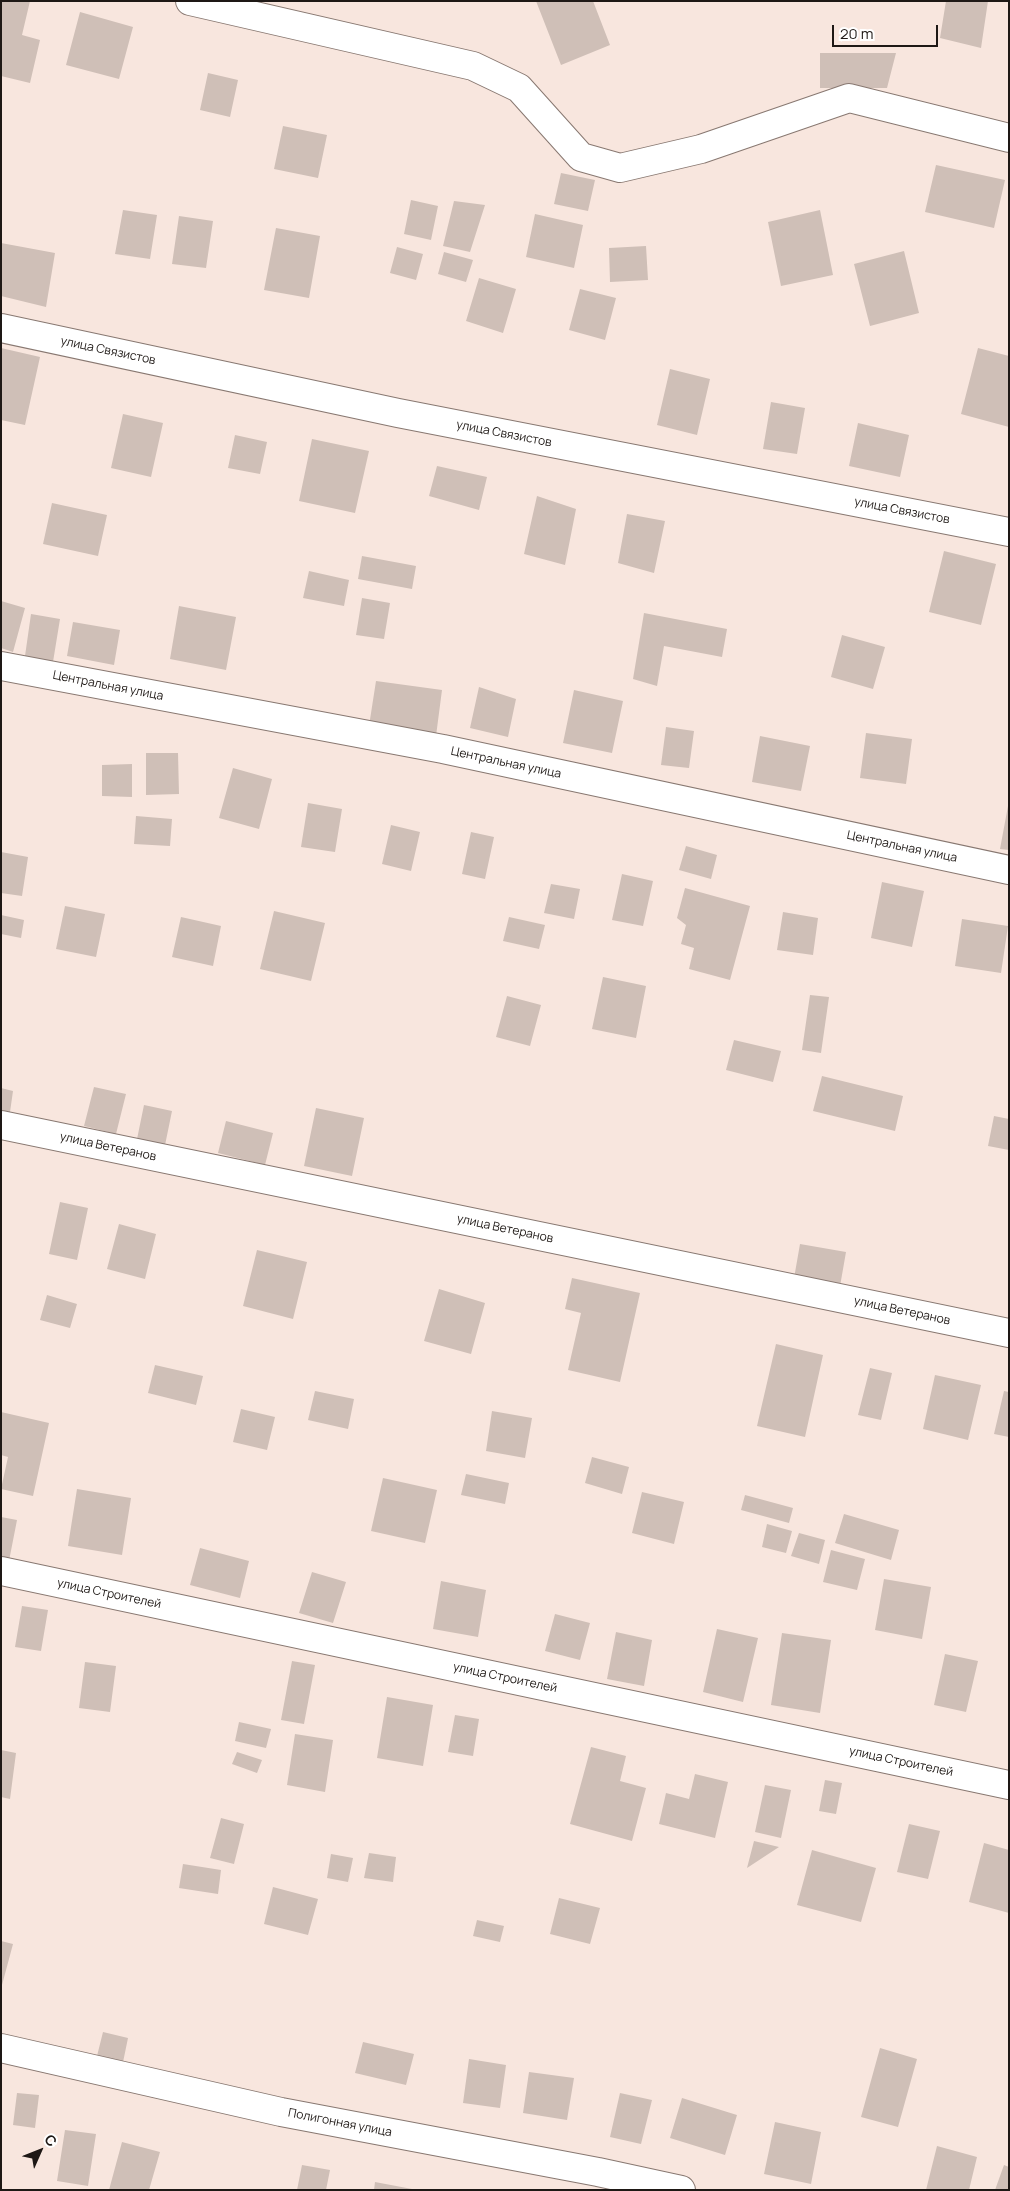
<!DOCTYPE html>
<meta charset="utf-8">
<style>
body{margin:0}
#map{position:relative;width:1010px;height:2191px;overflow:hidden;background:#f8e6de;font-family:Manrope,sans-serif}
canvas{display:block}
.frame{position:absolute;inset:0;border:2px solid #1e1815;pointer-events:none}
.north{position:absolute;left:15px;top:2126px;width:50px;height:50px;-webkit-text-stroke:4px #fff;paint-order:stroke;rotate:46deg;font-size:14px;font-weight:700;line-height:20px;text-align:center;color:#1e1815}
.north::after{content:'';display:block;margin:auto;width:18px;height:22px;background:#1e1815;clip-path:polygon(50% 0,100% 100%,50% 72%,0 100%)}
.scale{position:absolute;left:832px;top:25px;width:106px;height:22px;box-sizing:border-box;border:2px solid #1e1815;border-top:0;padding-left:6px;font-size:15px;line-height:18px;white-space:nowrap;color:#1e1815;-webkit-text-stroke:4px #fff;paint-order:stroke}
</style>
<div id="map">
<canvas width="1010" height="2191"></canvas>
<div class="frame"></div>
<div class="north">С</div>
<div class="scale">20 m</div>
</div>
<script>
const g = document.querySelector('canvas').getContext('2d');
g.lineJoin = 'round';
function fillPath(path, color) {
  g.fillStyle = color;
  g.fill(path, 'evenodd');
}
function toPath(rows) {
  const path = new Path2D();
  for (const r of rows) {
    path.moveTo(r[0], r[1]);
    for (let i = 2; i < r.length; i += 2) path.lineTo(r[i], r[i + 1]);
  }
  return path;
}
function trace(path, color, width, dash) {
  g.strokeStyle = color;
  g.lineWidth = width;
  g.lineCap = dash ? 'butt' : 'round';
  g.setLineDash(dash || []);
  g.stroke(path);
}
function write(font, color, halo, rows, align = 'center') {
  g.font = font + ' Manrope,sans-serif';
  g.lineWidth = 5;
  g.setLineDash([]);
  g.textBaseline = 'middle';
  g.strokeStyle = halo;
  g.fillStyle = color;
  for (const [text, x, y, turn = 0] of rows) {
    g.save();
    g.translate(x, y);
    g.rotate((+turn || 0) * Math.PI / 180);
    g.textAlign = isNaN(turn) ? turn : align;
    if (halo) g.strokeText(text, 0, 0);
    g.fillText(text, 0, 0);
    g.restore();
  }
}
const building = toPath([
 [1,1,30,1,22,35,40,40,30,83,1,76],
 [536,1,593,1,610,45,561,65],
 [946,1,988,1,981,48,940,38],
 [80,12,133,27,119,79,66,65],
 [820,53,896,53,887,88,820,88],
 [208,73,238,80,230,117,200,110],
 [283,126,327,135,318,178,274,169],
 [936,165,1005,180,994,228,925,212],
 [561,173,595,180,588,211,554,204],
 [411,200,438,206,431,240,404,234],
 [454,201,485,205,470,252,443,246],
 [123,210,157,215,150,259,115,254],
 [820,210,833,275,781,286,768,222],
 [535,214,583,225,574,268,526,257],
 [179,216,213,221,206,268,172,264],
 [276,228,320,236,309,298,264,290],
 [1,243,55,253,46,307,1,296],
 [646,246,648,280,610,282,609,248],
 [397,247,423,254,416,280,390,273],
 [904,251,919,313,870,326,854,264],
 [444,252,473,260,466,282,438,274],
 [479,278,516,289,503,333,466,321],
 [580,289,616,298,605,340,569,330],
 [1,348,40,357,25,425,1,420],
 [978,348,1009,356,1009,427,961,414],
 [670,369,710,379,697,435,657,425],
 [771,402,805,408,797,454,763,449],
 [123,414,163,423,151,477,111,468],
 [858,423,909,435,900,477,849,466],
 [235,435,267,442,260,474,228,468],
 [312,439,369,451,355,513,299,501],
 [437,466,487,477,479,510,429,496],
 [537,496,576,509,565,565,524,554],
 [52,503,107,515,98,556,43,544],
 [627,514,665,521,654,573,618,563],
 [944,551,996,564,981,625,929,612],
 [362,556,416,566,412,589,358,579],
 [309,571,349,580,344,606,303,598],
 [362,598,390,603,384,639,356,635],
 [1,601,25,608,13,652,1,648],
 [179,606,236,617,226,670,170,659],
 [644,613,727,629,722,657,664,646,657,686,633,679],
 [31,614,60,619,52,668,24,663],
 [73,622,120,630,114,665,67,656],
 [842,635,885,647,873,689,831,677],
 [376,681,442,690,436,736,369,726],
 [479,687,516,699,508,737,470,728],
 [574,690,623,701,612,753,563,743],
 [666,727,694,731,689,768,661,765],
 [866,733,912,739,906,784,860,778],
 [760,736,810,746,801,791,752,782],
 [146,753,178,753,179,794,146,795],
 [132,764,132,797,102,796,102,765],
 [233,768,272,779,259,829,219,818],
 [308,803,342,809,335,852,301,847],
 [1008,806,1009,807,1009,850,1000,849],
 [136,816,172,819,170,846,134,844],
 [391,825,420,832,411,871,382,864],
 [471,832,494,837,485,879,462,874],
 [686,846,717,855,711,879,679,870],
 [1,852,28,857,22,896,1,893],
 [622,874,653,881,643,926,612,920],
 [882,882,924,891,912,947,871,938],
 [551,884,580,889,574,919,544,913],
 [685,888,750,906,730,980,689,969,694,948,681,944,686,925,677,918],
 [65,906,105,914,96,957,56,949],
 [274,911,325,923,311,981,260,969],
 [783,912,818,918,813,955,777,950],
 [1,915,24,920,21,938,1,934],
 [181,917,221,926,213,966,172,957],
 [509,917,545,925,539,949,503,941],
 [962,919,1008,926,1001,973,955,966],
 [603,977,646,986,636,1038,592,1029],
 [810,995,829,997,821,1053,802,1050],
 [507,996,541,1005,530,1046,496,1037],
 [734,1040,781,1051,773,1082,726,1070],
 [822,1076,903,1096,895,1131,813,1111],
 [94,1087,126,1094,116,1134,84,1126],
 [1,1088,13,1091,8,1126,1,1125],
 [144,1105,172,1111,164,1150,136,1144],
 [316,1108,364,1118,352,1176,304,1166],
 [994,1116,1009,1119,1009,1150,988,1146],
 [226,1121,273,1133,265,1165,218,1153],
 [60,1202,88,1208,77,1260,49,1254],
 [119,1224,156,1234,145,1279,107,1269],
 [800,1244,846,1252,839,1292,793,1284],
 [257,1250,307,1262,293,1319,243,1306],
 [572,1278,640,1293,620,1382,568,1370,581,1313,565,1309],
 [439,1289,485,1303,471,1354,424,1341],
 [47,1295,77,1304,70,1328,40,1320],
 [776,1344,823,1355,805,1437,757,1426],
 [155,1365,203,1376,196,1405,148,1393],
 [870,1368,892,1373,881,1420,858,1415],
 [935,1375,981,1385,968,1440,923,1429],
 [315,1391,354,1399,348,1429,308,1420],
 [1004,1391,1009,1392,1009,1437,994,1434],
 [241,1409,275,1417,267,1450,233,1442],
 [492,1411,532,1418,525,1458,486,1451],
 [1,1412,49,1423,33,1496,1,1489,8,1457,1,1455],
 [592,1457,629,1467,622,1494,585,1483],
 [466,1474,509,1483,505,1504,461,1495],
 [383,1478,437,1490,425,1543,371,1531],
 [77,1489,131,1498,122,1555,68,1546],
 [642,1492,684,1502,674,1544,632,1533],
 [745,1495,793,1508,789,1523,741,1510],
 [844,1514,899,1530,891,1560,835,1543],
 [1,1517,17,1520,8,1566,1,1565],
 [767,1524,792,1531,786,1553,762,1547],
 [799,1533,825,1540,819,1564,791,1556],
 [200,1548,249,1561,240,1598,190,1585],
 [831,1550,865,1559,857,1590,823,1582],
 [312,1572,346,1582,333,1623,299,1613],
 [884,1579,931,1587,922,1639,875,1630],
 [441,1581,486,1590,478,1637,433,1629],
 [22,1606,48,1610,41,1651,15,1647],
 [555,1614,590,1623,580,1660,545,1651],
 [717,1629,758,1638,743,1702,703,1692],
 [616,1632,652,1640,644,1686,607,1679],
 [782,1633,831,1640,820,1713,771,1705],
 [945,1654,978,1661,966,1712,934,1705],
 [292,1661,315,1665,304,1724,281,1720],
 [85,1662,116,1666,110,1712,79,1708],
 [387,1697,433,1705,423,1766,377,1758],
 [455,1715,479,1719,473,1756,448,1752],
 [239,1722,271,1729,266,1748,235,1741],
 [295,1734,333,1740,325,1792,287,1785],
 [591,1747,626,1756,620,1781,646,1788,632,1841,570,1824],
 [1,1750,16,1753,10,1799,1,1797],
 [237,1752,262,1760,257,1773,232,1764],
 [695,1774,728,1782,715,1838,659,1824,666,1793,689,1799],
 [825,1780,842,1783,836,1814,819,1811],
 [765,1785,791,1790,781,1838,755,1832],
 [221,1818,244,1824,234,1864,210,1858],
 [909,1824,940,1831,928,1879,897,1872],
 [754,1841,779,1847,747,1868],
 [984,1843,1009,1850,1009,1913,969,1902],
 [812,1850,876,1868,861,1922,797,1905],
 [369,1853,396,1857,393,1882,364,1878],
 [331,1854,353,1858,348,1882,327,1878],
 [183,1864,221,1870,218,1894,179,1888],
 [273,1887,318,1899,308,1935,264,1924],
 [559,1898,600,1908,590,1944,550,1934],
 [477,1920,504,1926,500,1942,473,1936],
 [1,1941,13,1944,2,1985,1,1985],
 [103,2032,128,2038,122,2067,96,2060],
 [363,2042,414,2054,406,2085,355,2073],
 [880,2048,917,2059,898,2127,861,2117],
 [469,2059,506,2065,500,2108,463,2103],
 [529,2072,574,2078,567,2120,523,2113],
 [17,2093,39,2095,35,2128,13,2125],
 [620,2093,652,2100,641,2144,610,2137],
 [682,2098,737,2115,725,2155,670,2138],
 [775,2122,821,2132,811,2184,764,2174],
 [65,2130,96,2134,88,2186,57,2181],
 [122,2142,160,2152,149,2190,109,2190],
 [937,2146,977,2157,969,2190,926,2190],
 [302,2165,330,2170,326,2190,297,2190],
 [1004,2165,1009,2167,1009,2190,995,2190],
 [375,2182,412,2189,412,2190,374,2190]
]);
const street = toPath([
 [190,1,473,66,519,88,581,157,620,168,701,149,849,98,1009,138],
 [1,328,398,413,1009,532],
 [1,666,443,749,1009,870],
 [1,1125,1009,1333],
 [1,1571,1009,1785],
 [1,2048,281,2112,598,2172,681,2190]
]);
const streetNames = [
 ["улица Связистов",108,351,12],
 ["улица Связистов",504,434,11],
 ["улица Связистов",902,511,11],
 ["Центральная улица",108,686,11],
 ["Центральная улица",506,763,12],
 ["Центральная улица",902,847,12],
 ["улица Ветеранов",108,1147,12],
 ["улица Ветеранов",505,1229,12],
 ["улица Ветеранов",902,1311,12],
 ["улица Строителей",109,1594,12],
 ["улица Строителей",505,1678,12],
 ["улица Строителей",901,1762,12],
 ["Полигонная улица",340,2123,11]
];
fillPath(building, '#cfbfb7');
trace(street, '#887871', 30);
trace(street, '#fff', 28);
write('12px', '#1e1815', '#fff', streetNames);
</script>
